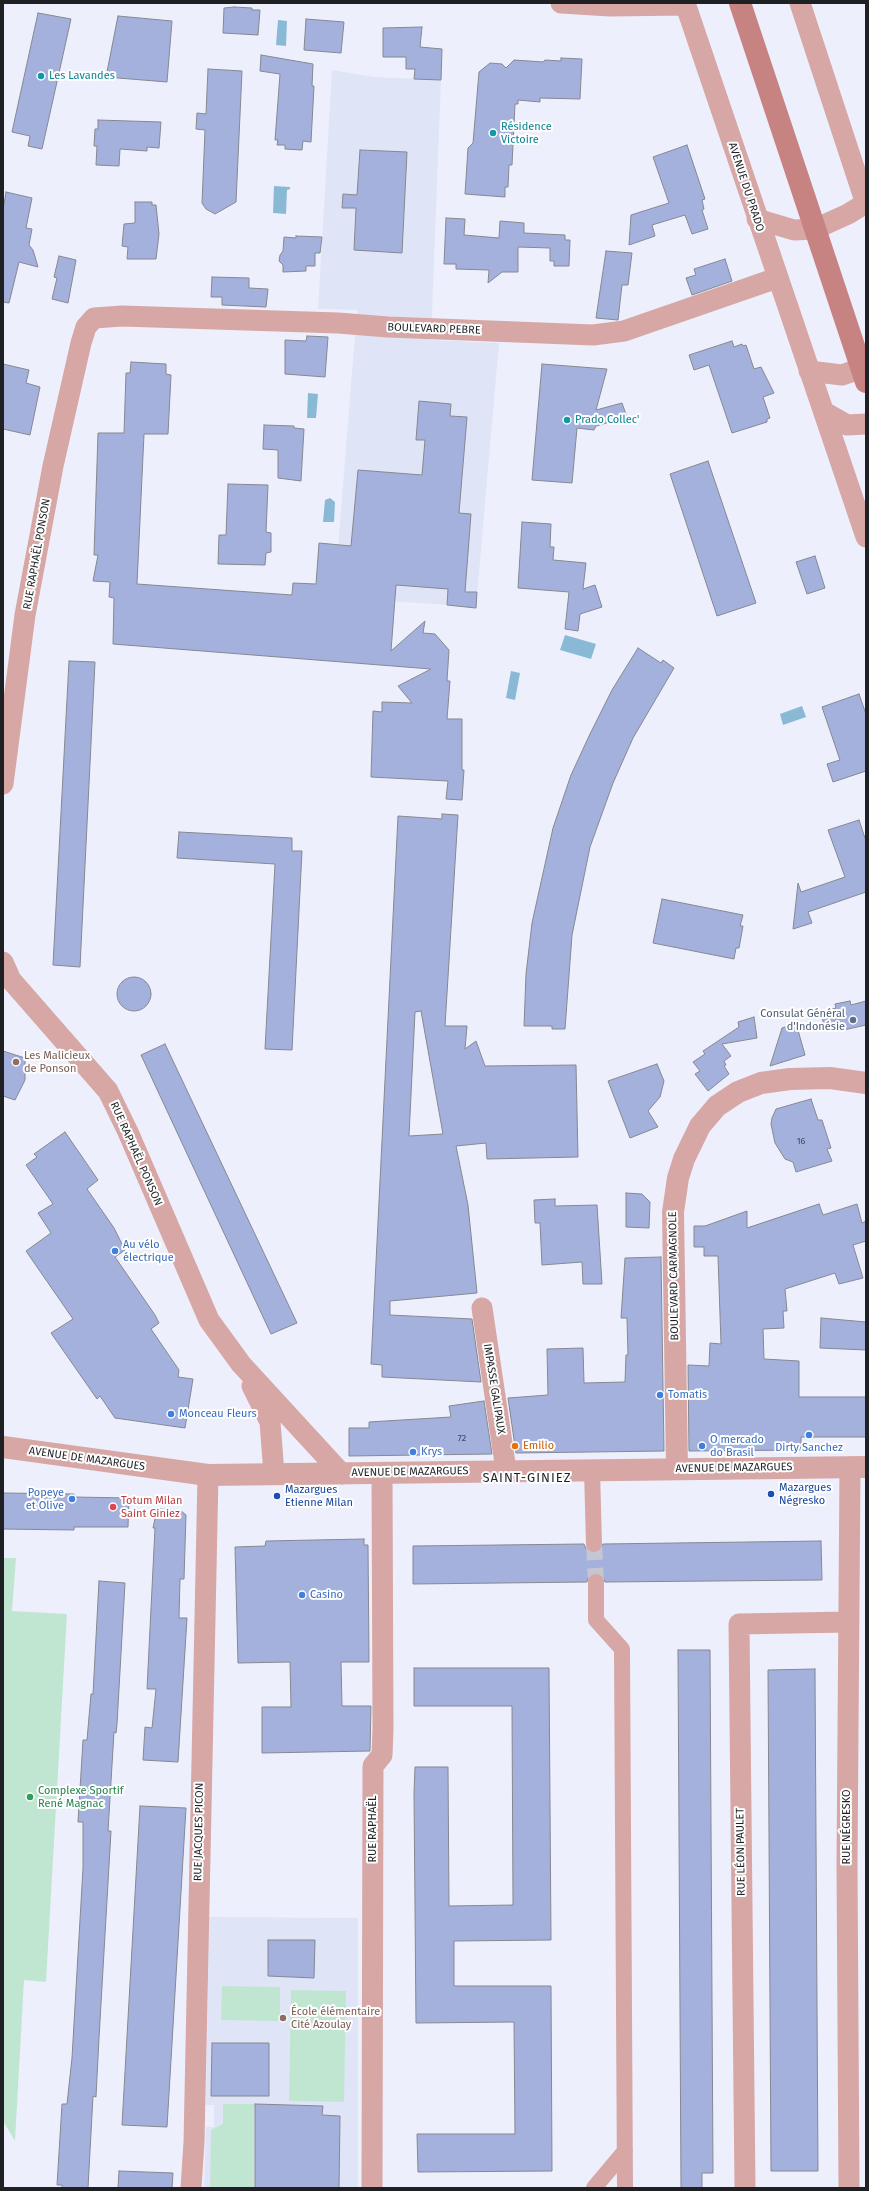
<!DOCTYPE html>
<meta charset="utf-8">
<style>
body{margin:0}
#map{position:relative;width:869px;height:2191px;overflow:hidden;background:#edf0fc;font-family:"Fira Sans",sans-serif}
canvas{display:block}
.frame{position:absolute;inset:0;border:4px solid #1e2024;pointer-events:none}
</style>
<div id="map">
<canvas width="869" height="2191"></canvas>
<div class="frame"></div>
</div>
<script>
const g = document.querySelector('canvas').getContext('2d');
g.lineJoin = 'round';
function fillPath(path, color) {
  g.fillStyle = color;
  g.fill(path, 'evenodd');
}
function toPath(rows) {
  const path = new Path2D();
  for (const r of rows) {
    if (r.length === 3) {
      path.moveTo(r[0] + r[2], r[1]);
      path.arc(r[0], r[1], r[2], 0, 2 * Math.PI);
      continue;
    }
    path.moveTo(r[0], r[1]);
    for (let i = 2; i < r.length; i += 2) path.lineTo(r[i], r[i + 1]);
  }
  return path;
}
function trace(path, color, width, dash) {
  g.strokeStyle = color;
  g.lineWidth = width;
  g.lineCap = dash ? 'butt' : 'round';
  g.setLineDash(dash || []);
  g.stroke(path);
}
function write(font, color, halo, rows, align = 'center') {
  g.font = font + ' "Fira Sans",sans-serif';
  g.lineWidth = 4;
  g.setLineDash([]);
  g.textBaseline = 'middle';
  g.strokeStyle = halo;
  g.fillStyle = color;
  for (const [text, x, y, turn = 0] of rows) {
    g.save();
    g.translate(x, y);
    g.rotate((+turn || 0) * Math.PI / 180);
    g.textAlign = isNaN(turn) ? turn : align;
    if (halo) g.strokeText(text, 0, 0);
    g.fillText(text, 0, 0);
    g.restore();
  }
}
const built = toPath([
 [332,70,374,77,441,80,431,340,499,343,476,607,334,597,357,310,318,309],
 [209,1917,358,1918,358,2188,204,2188,206,2127,214,2127,214,2105,206,2105]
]);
const green = toPath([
 [3,1558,16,1558,12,1611,67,1614,46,1982,24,1980,15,2141,3,2121],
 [222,1986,280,1987,280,2021,221,2020],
 [291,1990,346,1991,344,2102,289,2101],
 [223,2104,254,2104,254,2188,210,2188,211,2130,223,2124]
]);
const water = toPath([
 [278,20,287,21,286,46,276,45],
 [274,186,290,187,290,189,287,190,286,214,273,213],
 [308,393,318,394,316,418,307,418],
 [330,498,335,502,334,522,323,522,325,500],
 [565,635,596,644,591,659,560,650],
 [511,671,520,673,515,700,506,698],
 [802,706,806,717,783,725,780,714]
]);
const building = toPath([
 [234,7,252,8,252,10,260,10,258,35,223,33,224,8,234,7],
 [38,13,71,19,42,149,28,146,30,136,12,132,38,13],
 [118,16,172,21,167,82,106,77,118,16],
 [306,19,344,22,341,53,304,50,306,19],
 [422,27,420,47,442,49,441,80,414,79,415,69,406,69,406,57,383,57,383,28,422,27],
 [261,55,313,64,312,86,314,86,311,142,303,141,302,150,285,149,285,145,277,145,278,140,275,140,280,74,260,71,261,55],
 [561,58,582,59,580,99,540,98,540,102,518,100,518,104,515,104,512,165,509,165,508,187,505,187,505,197,465,194,468,148,473,143,479,72,490,63,502,64,506,68,514,60,543,62,545,60,561,61,561,58],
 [208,69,242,71,236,202,215,214,206,209,202,203,205,130,196,129,197,113,206,114,208,69],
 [98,120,161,122,159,148,147,147,147,151,120,149,119,166,96,165,97,146,94,146,95,129,98,129,98,120],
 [687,145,705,199,702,200,704,209,702,210,708,229,692,234,685,215,652,225,655,236,629,245,631,215,669,203,653,157,687,145],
 [360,150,407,152,402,253,354,250,356,208,342,208,343,194,357,195,360,150],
 [6,192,32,198,26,228,32,229,29,245,33,250,38,267,19,262,9,303,3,302,3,210,6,192],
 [135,202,152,202,152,205,156,205,159,234,156,259,127,259,128,247,122,246,124,224,135,223,135,202],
 [446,218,465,219,464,235,499,238,500,221,524,223,524,233,565,235,565,240,570,240,569,266,554,266,554,261,550,261,550,248,518,247,518,272,502,272,488,283,489,270,456,269,456,264,444,264,446,218],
 [296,236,322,237,320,253,315,253,315,266,306,266,306,271,283,272,283,265,279,261,280,255,283,251,284,237,296,238,296,236],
 [606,251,632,253,628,285,622,285,618,320,596,318,606,251],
 [59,256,76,260,68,303,52,299,57,278,54,277,59,256],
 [725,259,732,281,692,295,686,278,696,275,694,269,725,259],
 [212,277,249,278,249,288,268,289,266,307,222,305,222,297,211,297,212,277],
 [307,336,328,337,325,377,285,374,285,340,306,341,307,336],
 [732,341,734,347,742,344,743,346,746,345,754,369,761,367,774,393,763,397,770,418,767,419,767,422,732,433,709,365,694,370,689,355,732,341],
 [131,362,166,364,166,374,171,375,168,434,144,434,137,584,292,595,293,583,316,584,319,543,351,546,358,470,422,475,425,440,416,440,419,401,451,404,450,416,467,417,459,513,471,514,465,592,477,592,476,608,447,605,448,589,396,585,391,651,425,621,423,633,435,634,449,650,447,681,450,681,447,719,462,719,462,770,464,770,462,800,446,799,448,781,371,777,373,711,382,712,382,702,412,703,398,686,431,669,113,644,114,598,109,597,110,582,93,581,98,555,94,555,98,433,124,433,126,373,130,373,131,362],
 [3,364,29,370,26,383,40,387,30,435,3,429,3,364],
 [542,364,607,369,596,410,622,403,627,417,596,426,594,430,577,428,572,483,532,480,542,364],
 [264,425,294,426,294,428,304,429,301,481,278,478,278,450,263,449,264,425],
 [708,461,756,603,717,616,670,474,708,461],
 [228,484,268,485,266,532,271,533,271,552,266,553,265,565,218,564,219,535,226,535,228,484],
 [522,522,551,524,550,547,554,547,553,560,586,563,583,589,595,585,602,607,580,614,578,631,565,629,569,592,518,588,522,522],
 [815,556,825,588,807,594,796,562,815,556],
 [638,648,661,663,663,660,674,668,633,738,613,783,590,847,572,935,565,1029,552,1029,552,1026,524,1026,526,974,532,923,553,828,571,775,590,734,612,690,638,648],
 [69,661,95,662,80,967,53,965,69,661],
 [859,694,866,714,866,771,833,782,827,764,840,760,822,707,859,694],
 [442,814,458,815,445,1026,467,1026,465,1049,476,1041,485,1066,576,1065,578,1157,487,1159,486,1143,456,1146,468,1205,477,1293,390,1301,390,1315,472,1319,481,1382,382,1377,382,1365,371,1364,398,816,442,819,442,814],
 [421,1011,443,1134,409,1136,415,1012,421,1011],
 [859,820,866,841,866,892,808,912,812,923,793,929,798,883,801,892,845,877,828,830,859,820],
 [179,832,292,838,292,851,302,851,292,1050,265,1049,275,864,177,858,179,832],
 [662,899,743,915,740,926,743,926,739,948,736,948,734,959,653,943,662,899],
 [134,994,17],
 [850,1001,851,1005,866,1001,866,1025,844,1030,844,1025,825,1030,821,1012,836,1008,835,1004,850,1001],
 [754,1017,757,1038,722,1044,731,1056,724,1061,726,1065,724,1066,729,1074,708,1091,695,1074,700,1071,693,1062,705,1054,703,1051,739,1027,738,1022,754,1017],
 [796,1023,805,1055,770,1066,782,1028,796,1023],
 [165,1044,297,1323,271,1334,141,1055,165,1044],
 [3,1051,25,1058,25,1080,15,1100,3,1096,3,1051],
 [657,1064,664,1081,660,1097,648,1111,658,1127,630,1138,608,1081,657,1064],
 [811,1099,818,1120,822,1120,831,1148,827,1149,832,1161,796,1172,793,1162,785,1159,775,1143,771,1124,772,1118,776,1109,811,1099],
 [65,1132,98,1180,87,1189,114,1228,125,1250,115,1257,155,1315,159,1323,151,1329,179,1370,178,1377,193,1379,185,1428,115,1418,100,1396,97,1399,51,1333,73,1319,26,1251,51,1233,38,1213,53,1204,26,1165,37,1157,34,1154,65,1132],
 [626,1193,642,1194,650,1202,649,1228,626,1227,626,1193],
 [555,1199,555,1206,597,1205,602,1284,583,1284,582,1262,542,1265,540,1223,535,1223,534,1200,555,1199],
 [819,1204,823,1215,857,1204,862,1223,866,1221,866,1241,853,1245,863,1278,839,1284,835,1273,785,1289,787,1311,783,1311,784,1328,763,1329,764,1359,799,1361,799,1397,866,1397,866,1437,801,1437,801,1450,689,1451,688,1365,709,1366,710,1343,721,1344,718,1256,704,1256,704,1247,694,1247,694,1226,705,1226,747,1211,747,1228,819,1204],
 [661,1257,664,1451,516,1453,508,1398,548,1395,547,1349,583,1348,584,1383,625,1382,626,1355,628,1355,627,1318,621,1318,625,1258,661,1257],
 [821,1318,866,1322,866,1350,820,1348,821,1318],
 [484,1401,492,1454,349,1456,349,1428,369,1428,369,1422,451,1417,449,1406,484,1401],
 [3,1493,74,1494,74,1497,129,1498,128,1527,74,1527,74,1530,3,1529,3,1493],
 [157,1509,180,1510,186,1515,184,1579,180,1579,179,1618,187,1618,178,1762,143,1760,145,1727,152,1728,156,1689,147,1689,155,1528,153,1528,157,1509],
 [364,1539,364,1545,368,1545,369,1662,341,1662,342,1706,371,1706,370,1751,262,1753,262,1707,291,1707,290,1662,238,1663,235,1547,265,1546,266,1541,364,1539],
 [821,1541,822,1580,605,1582,601,1574,596,1573,588,1577,587,1582,413,1584,413,1546,584,1544,586,1549,594,1553,599,1552,603,1544,821,1541],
 [99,1581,125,1583,117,1724,116,1733,114,1732,108,1831,111,1831,99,2038,96,2097,93,2096,88,2188,62,2188,62,2185,57,2185,62,2104,67,2104,72,2058,83,1868,83,1822,78,1822,83,1740,87,1740,91,1694,93,1694,99,1581],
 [678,1650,710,1650,713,2173,702,2173,702,2188,681,2188,678,1650],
 [414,1668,549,1668,551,1940,454,1941,454,1986,551,1986,552,2171,418,2172,417,2134,515,2134,514,2022,416,2023,414,1793,415,1767,448,1767,449,1906,513,1905,512,1706,414,1706,414,1668],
 [815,1669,818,2171,771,2171,768,1670,815,1669],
 [140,1806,186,1808,167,2127,122,2125,140,1806],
 [268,1940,315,1940,314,1978,268,1976,268,1940],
 [212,2043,269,2043,269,2096,211,2096,212,2043],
 [255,2104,323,2106,322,2115,340,2116,339,2188,255,2188,255,2104],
 [119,2171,173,2173,172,2188,118,2188,119,2171]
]);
const pedestrianTunnel = toPath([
 [594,1544,596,1582]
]);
const pedestrian = toPath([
 [592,1470,594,1544],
 [596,1582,596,1620,622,1649,625,2188],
 [594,2188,625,2151]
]);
const minor = toPath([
 [561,3,610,6,686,5],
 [685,3,866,537],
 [800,3,866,204],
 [757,219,794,230,815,229,848,214,866,203],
 [809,371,842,375,862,368],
 [824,412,847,425,866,424],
 [3,784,25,615,53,466,81,343,86,327,94,318,122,316,338,323,388,327,593,335,624,331,777,278],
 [3,962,11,980,108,1091,128,1132,209,1320,241,1364,342,1474],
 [482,1308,506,1470],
 [252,1386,270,1422,274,1474],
 [191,2188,194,2142,208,1475],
 [372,2188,373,1766,382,1755,383,1729,382,1473],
 [745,2188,739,1624,848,1622],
 [849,2188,847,1864,850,1467]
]);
const tertiary = toPath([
 [3,1447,208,1475,866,1467],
 [677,1469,673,1212,678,1178,684,1159,700,1126,717,1106,738,1092,761,1083,790,1079,830,1078,866,1083]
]);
const secondary = toPath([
 [740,3,866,382]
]);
const markers = [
 [41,76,4,"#0f9aa8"],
 [493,133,4,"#0f9aa8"],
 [567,420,4,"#0f9aa8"],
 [853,1020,4,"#5c6f8a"],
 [16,1062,4,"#8d6e63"],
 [115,1251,4,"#3f7fe0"],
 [660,1395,4,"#3f7fe0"],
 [171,1414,4,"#3f7fe0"],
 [809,1435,4,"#3f7fe0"],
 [515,1446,4,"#e8710a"],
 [702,1446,4,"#3f7fe0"],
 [413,1452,4,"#3f7fe0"],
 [771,1494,4,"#1a4fb4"],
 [277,1496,4,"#1a4fb4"],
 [72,1499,4,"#3f7fe0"],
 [113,1507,4,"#e0444e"],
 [302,1595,4,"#3f7fe0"],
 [30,1797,4,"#2e9e5b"],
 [283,2018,4,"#8d6e63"]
];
const numberNames = [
 ["16",801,1141],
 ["72",462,1438]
];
const cultureNames = [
 ["Les Lavandes",49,76],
 ["Résidence",501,127],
 ["Victoire",501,140],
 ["Prado Collec'",575,420]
];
const streetNames = [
 ["AVENUE DU PRADO",746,187,72],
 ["BOULEVARD PEBRE",434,329,2],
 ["RUE RAPHAËL PONSON",37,554,-80],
 ["RUE RAPHAËL PONSON",136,1154,66],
 ["BOULEVARD CARMAGNOLE",674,1276,-91],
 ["IMPASSE GALIPAUX",494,1389,81],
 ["AVENUE DE MAZARGUES",87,1459,8],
 ["AVENUE DE MAZARGUES",734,1468,-1],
 ["AVENUE DE MAZARGUES",410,1472,-1],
 ["RUE NÉGRESKO",847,1827,-90],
 ["RUE RAPHAËL",373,1829,-90],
 ["RUE JACQUES PICON",199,1832,-89],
 ["RUE LÉON PAULET",741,1852,-91]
];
const serviceNames = [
 ["Consulat Général",845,1014],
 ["d'Indonésie",845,1027]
];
const educationNames = [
 ["Les Malicieux",24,1056],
 ["de Ponson",24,1069],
 ["École élémentaire",291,2012],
 ["Cité Azoulay",291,2025]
];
const shopNames = [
 ["Au vélo",123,1245],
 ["électrique",123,1258],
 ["Tomatis",668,1395],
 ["Monceau Fleurs",179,1414],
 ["O mercado",710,1440],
 ["do Brasil",710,1453],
 ["Dirty Sanchez",809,1448,"center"],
 ["Krys",421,1452],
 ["Popeye",64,1493,"right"],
 ["et Olive",64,1506,"right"],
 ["Casino",310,1595]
];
const foodNames = [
 ["Emilio",523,1446]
];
const transitNames = [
 ["Mazargues",779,1488],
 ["Négresko",779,1501],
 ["Mazargues",285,1490],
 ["Etienne Milan",285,1503]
];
const healthNames = [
 ["Totum Milan",121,1501],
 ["Saint Giniez",121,1514]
];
const leisureNames = [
 ["Complexe Sportif",38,1791],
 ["René Magnac",38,1804]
];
const quarterNames = [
 ["SAINT-GINIEZ",527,1478]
];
fillPath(built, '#dfe5f7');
fillPath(green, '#c0e6d2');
fillPath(water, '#8ab9d6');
fillPath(building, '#a4b1dd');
trace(building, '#858892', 1);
trace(pedestrianTunnel, '#c4c6d1', 16, [16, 8]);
trace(pedestrian, '#d7a7a6', 16);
trace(minor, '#d7a7a6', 21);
trace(tertiary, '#d7a7a6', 22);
trace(secondary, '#c78382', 22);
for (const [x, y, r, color] of markers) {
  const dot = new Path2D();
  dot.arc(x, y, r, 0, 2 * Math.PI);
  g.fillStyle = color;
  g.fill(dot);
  trace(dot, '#fefefe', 1.5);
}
write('9px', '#404452', null, numberNames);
write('11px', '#0d838f', '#fefefe', cultureNames, 'left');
write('11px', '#1e2024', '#fefefe', streetNames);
write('11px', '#4e5e75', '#fefefe', serviceNames, 'right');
write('11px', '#785e54', '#fefefe', educationNames, 'left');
write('11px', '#366cbe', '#fefefe', shopNames, 'left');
write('11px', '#c56008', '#fefefe', foodNames, 'left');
write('11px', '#164399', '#fefefe', transitNames, 'left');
write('11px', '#be3a42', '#fefefe', healthNames, 'left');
write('11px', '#27864d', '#fefefe', leisureNames, 'left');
g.letterSpacing = '1px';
write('13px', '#1e2024', '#fefefe', quarterNames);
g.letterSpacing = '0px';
</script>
